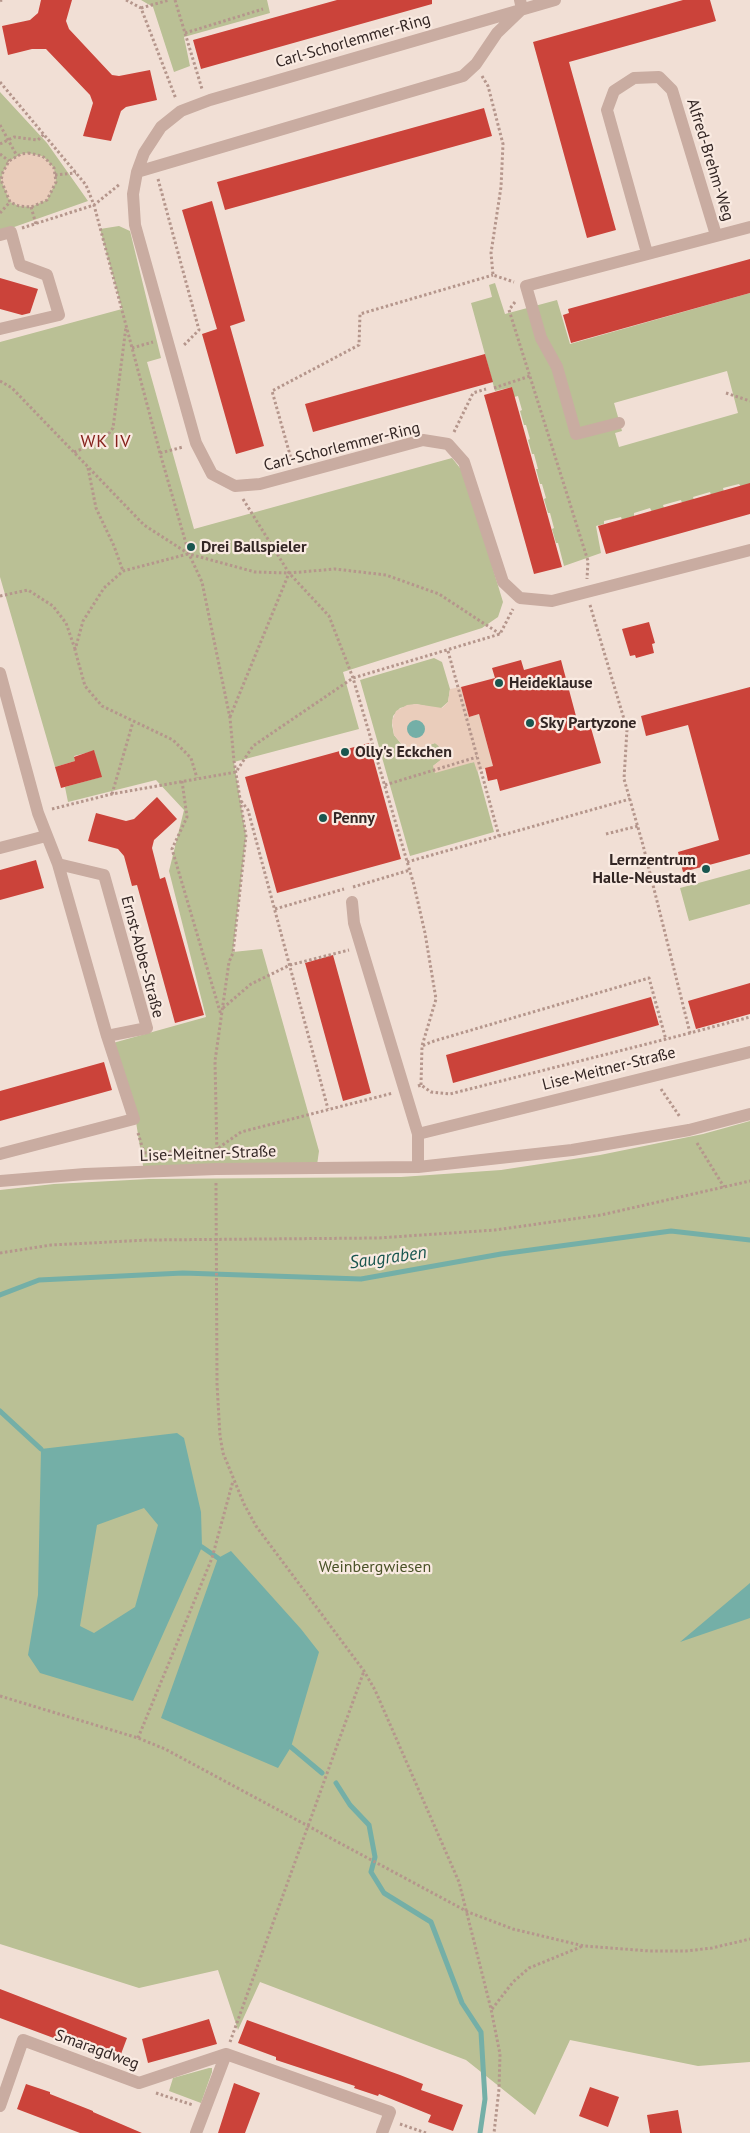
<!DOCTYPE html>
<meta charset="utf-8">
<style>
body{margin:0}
canvas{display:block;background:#f1dfd5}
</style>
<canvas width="750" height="2133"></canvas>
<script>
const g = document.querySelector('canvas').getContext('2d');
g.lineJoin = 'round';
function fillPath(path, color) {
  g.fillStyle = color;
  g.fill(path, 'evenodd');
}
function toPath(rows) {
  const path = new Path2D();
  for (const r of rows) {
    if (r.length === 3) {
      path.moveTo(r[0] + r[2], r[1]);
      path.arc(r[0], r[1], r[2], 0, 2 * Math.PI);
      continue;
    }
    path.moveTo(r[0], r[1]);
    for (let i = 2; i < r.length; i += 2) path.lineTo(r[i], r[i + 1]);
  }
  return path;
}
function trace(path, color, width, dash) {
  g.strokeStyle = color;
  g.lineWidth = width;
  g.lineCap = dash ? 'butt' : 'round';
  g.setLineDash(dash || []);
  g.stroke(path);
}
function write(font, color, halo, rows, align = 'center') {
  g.font = font + ' "PT Sans",sans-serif';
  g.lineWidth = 4.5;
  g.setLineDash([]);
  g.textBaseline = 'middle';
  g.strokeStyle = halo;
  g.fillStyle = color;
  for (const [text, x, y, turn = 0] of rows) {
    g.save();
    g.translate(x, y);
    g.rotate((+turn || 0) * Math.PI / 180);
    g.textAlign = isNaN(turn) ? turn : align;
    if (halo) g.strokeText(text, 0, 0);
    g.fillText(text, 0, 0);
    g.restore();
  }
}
const green = toPath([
 [141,0,267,0,270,13,184,37,190,66,174,72,153,7],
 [0,92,47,143,88,201,0,232],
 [119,226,130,231,161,358,147,362,194,529,452,458,464,473,503,602,498,617,482,628,343,672,359,729,234,762,246,836,233,952,262,949,319,1151,317,1165,144,1172,136,1122,113,1043,206,1017,169,871,184,810,156,780,68,802,65,787,101,777,94,751,74,756,75,761,55,767,0,577,0,342,122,309,100,229],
 [495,283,505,314,557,300,570,344,750,293,750,484,741,487,739,484,723,488,724,492,711,495,710,492,693,497,694,500,682,503,681,500,663,505,664,508,652,512,650,508,634,513,634,516,622,520,621,517,604,521,604,524,596,526,601,553,564,566,558,543,556,543,552,529,554,528,550,513,548,513,544,499,546,498,542,484,540,484,536,469,538,469,534,454,532,454,528,440,530,439,526,425,524,425,520,411,522,410,518,396,514,397,512,387,495,391,471,303,492,297,489,285],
 [727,371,738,413,619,447,615,433,622,431,614,403],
 [434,658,442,662,450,689,448,702,440,709,416,704,400,708,393,716,392,725,394,735,403,746,407,749,418,749,435,743,438,745,444,754,441,760,433,766,475,762,494,832,410,856,360,680],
 [750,869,750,904,689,921,680,888],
 [750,1121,750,2062,698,2066,570,2040,535,2115,466,2060,260,1982,238,2030,218,1970,139,1988,0,1944,0,1190,54,1184,149,1179,401,1177,501,1170,600,1155,703,1134],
 [209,2068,212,2068,212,2072,201,2103,169,2091,173,2078]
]);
const plaza = toPath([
 [28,153,42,156,46,159,54,168,56,182,47,200,31,207,19,206,10,202,1,180,3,172,9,161,21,154],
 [461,687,469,717,479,714,493,766,477,771,474,762,435,773,433,766,443,758,443,750,435,743,418,749,403,746,394,735,392,721,396,711,407,705,416,704,442,708,448,702,450,689]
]);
const water = toPath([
 [416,729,9],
 [177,1433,184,1438,201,1512,202,1547,133,1701,40,1673,28,1655,38,1595,41,1449],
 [144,1508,158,1525,135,1607,94,1633,80,1626,97,1525],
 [231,1551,301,1629,319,1652,291,1747,278,1768,161,1718,218,1558],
 [750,1583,750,1618,680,1642]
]);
const stream = toPath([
 [0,1295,39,1280,183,1273,361,1279,501,1254,671,1231,750,1240],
 [0,1411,41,1449],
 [202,1547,218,1558],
 [291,1747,322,1773],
 [336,1783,350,1805,369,1825,375,1857,371,1872,384,1893,431,1922,462,2003,481,2032,485,2099,480,2133]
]);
const building = toPath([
 [41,0,72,0,66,21,69,29,112,75,119,76,150,70,157,100,126,107,121,111,111,141,83,136,93,103,90,95,46,49,32,49,8,55,2,26,30,20,38,13],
 [337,0,432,0,432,4,201,69,193,40],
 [683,0,710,0,716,21,569,62,616,230,587,238,533,42],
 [484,108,492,136,225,210,217,182],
 [212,201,245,321,230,326,264,446,236,454,202,334,217,329,182,210],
 [750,259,750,293,571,343,563,315,569,313,568,309],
 [0,278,38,289,30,313,22,315,0,309],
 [485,354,493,382,313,432,305,404],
 [512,387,562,567,534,574,484,395],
 [750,483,750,514,606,554,598,526],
 [649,622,655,643,652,644,654,653,636,658,635,655,630,656,622,629],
 [521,660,524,670,561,660,580,731,591,728,601,763,500,791,497,779,488,781,485,768,493,766,479,714,469,717,461,687,495,678,492,668],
 [750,687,750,854,683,872,678,852,719,840,688,725,646,736,641,716],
 [369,743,401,859,277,893,245,777],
 [94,750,102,777,61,788,55,767,75,761,74,757],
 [157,797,177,819,154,840,152,848,160,879,165,877,204,1015,175,1023,137,885,132,886,124,856,118,849,88,841,96,813,126,821,134,819],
 [36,860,44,888,0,900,0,870],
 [333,955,371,1093,343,1101,305,963],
 [750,983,750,1014,696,1029,688,1001],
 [651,997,659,1025,453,1083,446,1055],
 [104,1062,112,1090,0,1121,0,1091],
 [0,1989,127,2038,118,2062,0,2018],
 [209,2019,217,2044,148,2063,142,2039],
 [247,2020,400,2075,423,2084,421,2090,463,2105,453,2131,428,2122,431,2115,379,2094,378,2096,354,2088,355,2086,276,2060,276,2057,238,2043],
 [234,2083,260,2093,245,2133,218,2133],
 [26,2084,50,2092,50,2094,93,2111,93,2112,142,2133,80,2133,17,2109],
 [590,2087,619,2097,608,2127,579,2116],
 [678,2110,682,2133,650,2133,647,2115]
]);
const path = toPath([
 [126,0,141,8,176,99],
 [175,0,202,89],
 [0,1,2,0],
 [141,8,169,0],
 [185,33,263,9],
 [482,76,488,86,503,144,501,187,491,253,493,275,514,282],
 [0,82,86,185,94,205,160,453,189,554,202,582,230,718,234,761,246,836,233,953,229,962,215,1061,217,1156],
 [0,125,17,156],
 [0,144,14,137,38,140,44,134],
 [28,153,42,156,46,159,54,168,56,182,47,200,31,207,19,206,10,202,1,180,3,172,9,161,21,154,28,153],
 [0,154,9,161],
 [55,175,76,173],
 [158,179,199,330,183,346],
 [31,207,36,224],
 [0,213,10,202],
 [22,228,94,205,120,184],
 [515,302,509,310,588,561,587,579],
 [132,348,153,342],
 [0,381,12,388,144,525,189,554,255,572,289,573,335,569,386,575,439,594,500,634],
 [494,388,530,376],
 [726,393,750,401],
 [454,432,473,393,486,389],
 [74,452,103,441,113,428,126,327],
 [160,453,183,447],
 [292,462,272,391,359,345,360,314,493,275],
 [88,468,96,508,114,546,123,571],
 [243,499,289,573,329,616,353,678,414,885,425,933,436,999,422,1046],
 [188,554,123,571,104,588,83,621,75,650,85,686,102,706,173,740,191,758,197,778],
 [0,596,28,590,53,606,66,623,75,649],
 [590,605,627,729,624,779,643,845,690,1033,750,1017],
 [448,651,499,836],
 [230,717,289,573],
 [182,781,187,817,172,849,221,1015],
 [385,785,477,757],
 [112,794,133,722],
 [241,801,248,810,328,1109],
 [52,809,112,794,236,772,253,746,353,678,500,634,513,609],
 [606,834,638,826],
 [407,862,630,799],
 [353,887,410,870],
 [275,909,344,889],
 [223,1008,251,984,290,965,349,950],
 [421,1085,422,1046,434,1041,649,978,666,1040],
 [418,1086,421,1085,431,1092,450,1094,690,1033],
 [661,1089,680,1117],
 [138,1133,144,1153],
 [697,1143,724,1187],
 [144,1153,217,1149,241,1132,393,1093],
 [216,1183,217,1384,220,1436,223,1453,244,1504,256,1526,364,1671,375,1690,459,1882,491,2009,500,2054,499,2089,494,2133],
 [0,1253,51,1245,148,1240,378,1238,495,1230,601,1215,750,1181],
 [0,1696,138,1738,165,1749,468,1912,513,1929,584,1946,650,1951,686,1951,712,1948,750,1939],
 [138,1738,212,1558,233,1481],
 [492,2009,513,1982,529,1968,583,1946],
 [230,2042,364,1671],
 [156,2093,193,2105],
 [400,2124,426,2133]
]);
const minor = toPath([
 [555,0,210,100,181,111,161,127,144,153,137,172,133,194,135,225,196,443,212,474,235,486,260,484,423,440,448,444,464,462,503,582,520,598,552,601,750,550],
 [137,172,463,76,476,64,497,33,522,9,520,0],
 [0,235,11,232,20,265,47,275,59,315,0,329],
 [647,253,607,110,614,91,634,78,659,77,672,90,716,235],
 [619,423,576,434,557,367,541,338,526,286,750,227],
 [0,673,38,813,58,864,107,1036,147,1028,104,875,58,864],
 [0,848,46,836],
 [352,902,354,923,418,1134,418,1167],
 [418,1134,750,1052],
 [0,1154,134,1119,107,1036],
 [0,1181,85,1174,216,1169,418,1167,572,1150,689,1130,750,1114],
 [0,2106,23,2040,139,2083,226,2054,390,2112,382,2133],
 [196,2133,226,2054]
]);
const markers = [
 [191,547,5,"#19564f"],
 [499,683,5,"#19564f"],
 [530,723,5,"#19564f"],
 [345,752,5,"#19564f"],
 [323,818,5,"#19564f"],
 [706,869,5,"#19564f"]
];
const streetNames = [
 ["Carl-Schorlemmer-Ring",353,41,-16],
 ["Alfred-Brehm-Weg",710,160,73],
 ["Carl-Schorlemmer-Ring",342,447,-14],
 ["Ernst-Abbe-Straße",142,957,75],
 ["Lise-Meitner-Straße",609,1069,-14],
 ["Lise-Meitner-Straße",208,1154,-2],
 ["Smaragdweg",97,2050,20]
];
const poiNames = [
 ["Drei Ballspieler",201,547],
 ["Heideklause",509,683],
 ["Sky Partyzone",540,723],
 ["Olly's Eckchen",355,752],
 ["Penny",333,818],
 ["Lernzentrum",696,860,"right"],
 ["Halle-Neustadt",696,878,"right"]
];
const parkNames = [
 ["Weinbergwiesen",375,1567]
];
const neighbourhoodNames = [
 ["WK IV",106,442]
];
const waterNames = [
 ["Saugraben",388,1258,-8]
];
fillPath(green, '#bac095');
fillPath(plaza, '#eacdbb');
fillPath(water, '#74afa7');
trace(stream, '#74afa7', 5);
fillPath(building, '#cb433a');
trace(path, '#b5968c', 3, [2.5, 2.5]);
trace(minor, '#c9aca1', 12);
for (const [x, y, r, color] of markers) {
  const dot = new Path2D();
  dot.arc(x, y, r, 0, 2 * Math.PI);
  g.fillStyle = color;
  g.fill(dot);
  trace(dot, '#f9eae1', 2);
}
write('16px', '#332624', '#f9eae1', streetNames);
write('bold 16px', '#332624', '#f9eae1', poiNames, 'left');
write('16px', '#4a5227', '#f9eae1', parkNames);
g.letterSpacing = '1px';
write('18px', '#85211b', '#f9eae1', neighbourhoodNames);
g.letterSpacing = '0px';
write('italic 18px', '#19564f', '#f9eae1', waterNames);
</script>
